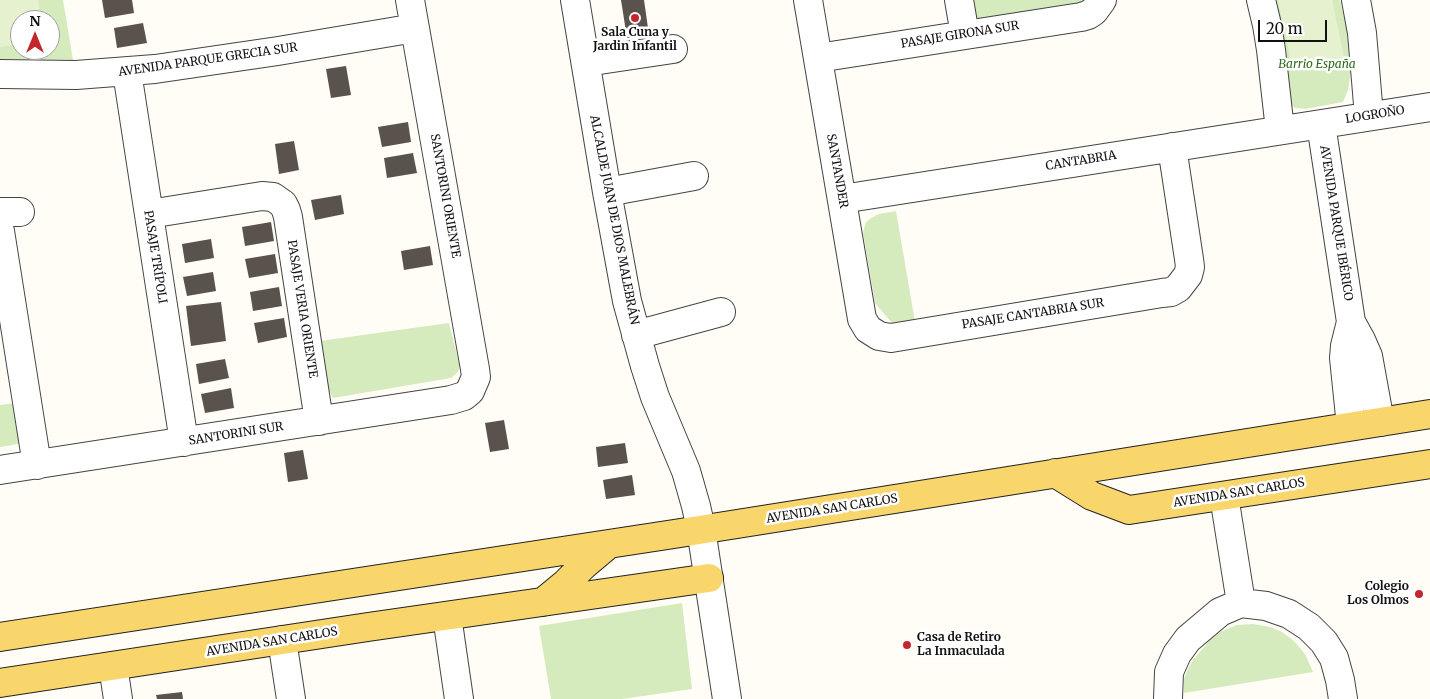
<!DOCTYPE html>
<meta charset="utf-8">
<style>
body{margin:0}
#map{position:relative;width:1430px;height:699px;overflow:hidden;background:#fffdf5;font-family:Merriweather,serif}
canvas{display:block}
.north{position:absolute;left:10px;top:10px;width:50px;height:50px;box-sizing:border-box;background:#fff;border:1px solid #a0a0a0;border-radius:50%;rotate:0deg;font-size:14px;font-weight:700;line-height:20px;text-align:center;color:#111}
.north::after{content:'';display:block;margin:auto;width:18px;height:22px;background:#c4262e;clip-path:polygon(50% 0,100% 100%,50% 72%,0 100%)}
.scale{position:absolute;left:1258px;top:20px;width:69px;height:22px;box-sizing:border-box;border:2px solid #111;border-top:0;padding-left:6px;font-size:15px;line-height:18px;white-space:nowrap;color:#111;-webkit-text-stroke:4px #fff;paint-order:stroke}
</style>
<div id="map">
<canvas width="1430" height="699"></canvas>
<div class="north">N</div>
<div class="scale">20 m</div>
</div>
<script>
const g = document.querySelector('canvas').getContext('2d');
g.lineJoin = 'round';
function fillPath(path, color) {
  g.fillStyle = color;
  g.fill(path, 'evenodd');
}
function toPath(rows) {
  const path = new Path2D();
  for (const r of rows) {
    path.moveTo(r[0], r[1]);
    for (let i = 2; i < r.length; i += 2) path.lineTo(r[i], r[i + 1]);
  }
  return path;
}
function trace(path, color, width, dash) {
  g.strokeStyle = color;
  g.lineWidth = width;
  g.lineCap = dash ? 'butt' : 'round';
  g.setLineDash(dash || []);
  g.stroke(path);
}
function write(font, color, halo, rows, align = 'center') {
  g.font = font + ' Merriweather,serif';
  g.lineWidth = 5;
  g.setLineDash([]);
  g.textBaseline = 'middle';
  g.strokeStyle = halo;
  g.fillStyle = color;
  for (const [text, x, y, turn = 0] of rows) {
    g.save();
    g.translate(x, y);
    g.rotate((+turn || 0) * Math.PI / 180);
    g.textAlign = isNaN(turn) ? turn : align;
    if (halo) g.strokeText(text, 0, 0);
    g.fillText(text, 0, 0);
    g.restore();
  }
}
const green = toPath([
 [0,0,63,0,73,60,0,59],
 [20,20,50,20,50,50,20,50],
 [972,0,1090,0,1089,3,979,20,972,10],
 [1271,0,1340,0,1347,30,1351,70,1348,90,1343,102,1305,109,1295,108,1291,105,1289,101],
 [896,211,915,322,893,324,875,303,863,232,866,222,871,218,879,214],
 [449,323,460,367,458,372,451,378,333,398,326,385,320,341],
 [17,403,24,443,0,447,0,405],
 [682,603,692,689,622,699,551,699,539,626],
 [1253,624,1270,627,1282,632,1294,641,1305,654,1313,672,1184,693,1184,679,1188,669,1193,660,1210,640,1222,631,1237,625]
]);
const pitch = toPath([
 [0,0,38,0,41,20,20,20,20,44,0,47],
 [1278,0,1332,0,1344,57,1293,69]
]);
const building = toPath([
 [102,0,132,0,134,13,105,18],
 [621,0,644,0,649,35,627,38],
 [143,23,147,43,117,48,114,28],
 [346,66,351,95,331,98,326,69],
 [408,122,411,142,382,147,378,127],
 [294,141,299,170,279,174,275,144],
 [413,153,417,173,387,178,384,158],
 [341,195,344,214,315,220,311,200],
 [271,222,274,241,245,246,242,227],
 [211,239,214,258,185,263,182,244],
 [430,246,433,265,404,270,401,251],
 [275,254,278,273,249,278,245,259],
 [213,272,216,291,187,296,183,277],
 [279,287,282,306,253,311,250,292],
 [221,302,226,341,191,346,186,306],
 [284,318,287,337,258,343,254,323],
 [225,359,229,378,199,384,196,364],
 [231,388,234,408,205,413,201,394],
 [504,420,509,449,490,452,485,423],
 [625,443,628,463,598,467,596,447],
 [303,450,308,479,288,482,284,453],
 [632,475,635,495,606,499,603,480],
 [182,692,183,699,157,699,156,695]
]);
const minor = toPath([
 [575,0,607,192,627,301,645,366,655,397,686,471,696,506,701,529,727,699],
 [808,0,860,307,862,319,868,329,879,336,891,338,1162,293,1171,292,1178,288,1188,275,1190,267,1189,259,1172,147],
 [959,0,965,35],
 [1261,0,1267,25,1271,50,1280,130],
 [1356,0,1362,33,1369,116],
 [818,58,1081,17,1088,15,1094,11,1102,0],
 [586,62,673,49],
 [127,72,184,442],
 [0,74,76,75,155,69,278,51,415,28],
 [1321,124,1351,322,1345,346,1344,358,1351,426],
 [607,192,694,176],
 [842,199,1430,107],
 [0,212,20,212],
 [149,214,262,196,273,197,283,204,286,210,288,217,319,421],
 [0,231,37,465],
 [1351,322,1361,340,1368,356,1380,422],
 [636,335,721,312],
 [0,470,451,400,464,396,470,391,476,377,475,369,410,0],
 [1224,496,1241,603],
 [447,616,459,699],
 [282,640,291,699],
 [113,666,118,699],
 [1168,699,1169,672,1177,654,1188,639,1220,612,1241,603,1266,606,1289,614,1309,627,1324,642,1334,658,1340,680,1343,699]
]);
const major = toPath([
 [1055,473,1092,496,1129,510,1430,464],
 [543,602,566,583,584,565,609,544],
 [0,637,674,534,1430,414],
 [0,683,368,627,709,578]
]);
const markers = [
 [635,18,5,"#c4262e"],
 [1419,594,5,"#c4262e"],
 [907,645,5,"#c4262e"]
];
const poiNames = [
 ["Sala Cuna y",635,33],
 ["Jardin Infantil",635,47],
 ["Colegio",1409,587,"right"],
 ["Los Olmos",1409,601,"right"],
 ["Casa de Retiro",917,638,"left"],
 ["La Inmaculada",917,652,"left"]
];
const streetNames = [
 ["PASAJE GIRONA SUR",960,35,-9],
 ["AVENIDA PARQUE GRECIA SUR",208,60,-8],
 ["LOGROÑO",1375,115,-9],
 ["CANTABRIA",1081,161,-9],
 ["SANTANDER",837,171,80],
 ["SANTORINI ORIENTE",445,196,80],
 ["ALCALDE JUAN DE DIOS MALEBRÁN",614,220,79],
 ["AVENIDA PARQUE IBÉRICO",1336,223,81],
 ["PASAJE TRÍPOLI",155,257,81],
 ["PASAJE VERIA ORIENTE",302,309,81],
 ["PASAJE CANTABRIA SUR",1033,314,-9],
 ["SANTORINI SUR",236,434,-9],
 ["AVENIDA SAN CARLOS",1239,493,-9],
 ["AVENIDA SAN CARLOS",832,509,-9],
 ["AVENIDA SAN CARLOS",272,642,-9]
];
const parkNames = [
 ["Barrio España",1317,65]
];
fillPath(green, '#d5ebbd');
fillPath(pitch, '#e6f2cf');
fillPath(building, '#5a524d');
trace(minor, '#444', 30);
trace(major, '#222', 30);
trace(minor, '#fff', 28);
trace(major, '#f9d66b', 28);
for (const [x, y, r, color] of markers) {
  const dot = new Path2D();
  dot.arc(x, y, r, 0, 2 * Math.PI);
  g.fillStyle = color;
  g.fill(dot);
  trace(dot, '#fff', 2);
}
write('bold 12px', '#111', '#fff', poiNames);
write('12px', '#111', '#fff', streetNames);
write('italic 12px', '#2f6b1f', '#fff', parkNames);
</script>
